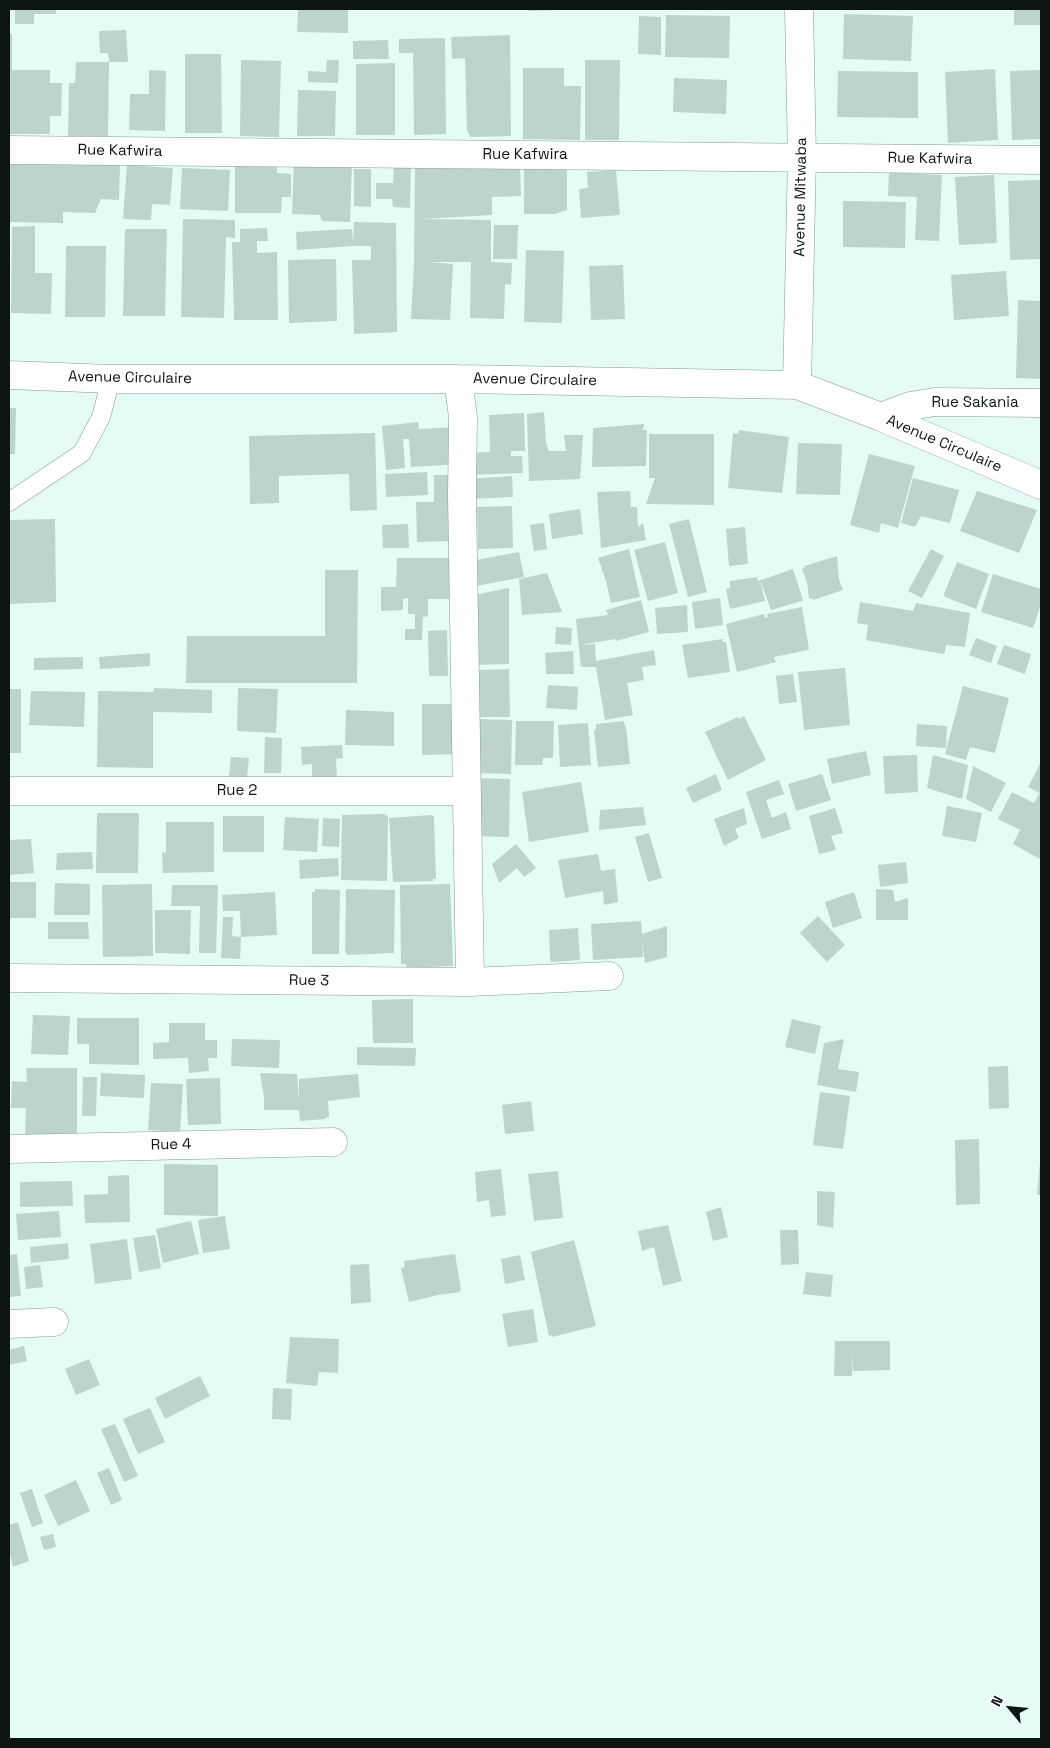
<!DOCTYPE html>
<style>
body{margin:0}
#map{position:relative;width:1050px;height:1748px;overflow:hidden;background:#e4fcf5;font-family:"Space Grotesk",sans-serif}
canvas{display:block}
.frame{position:absolute;inset:0;border:10px solid #0d1513;pointer-events:none}
.north{position:absolute;left:985px;top:1683px;width:50px;height:50px;-webkit-text-stroke:4px #fff;paint-order:stroke;rotate:298deg;font-size:14px;font-weight:700;line-height:20px;text-align:center;color:#0d1513}
.north::after{content:'';display:block;margin:auto;width:18px;height:22px;background:#0d1513;clip-path:polygon(50% 0,100% 100%,50% 72%,0 100%)}
</style>
<div id="map">
<canvas width="1050" height="1748"></canvas>
<div class="frame"></div>
<div class="north">N</div>
</div>
<script>
const g = document.querySelector('canvas').getContext('2d');
g.lineJoin = 'round';
function fillPath(path, color) {
  g.fillStyle = color;
  g.fill(path, 'evenodd');
}
function toPath(rows) {
  const path = new Path2D();
  for (const r of rows) {
    path.moveTo(r[0], r[1]);
    for (let i = 2; i < r.length; i += 2) path.lineTo(r[i], r[i + 1]);
  }
  return path;
}
function trace(path, color, width, dash) {
  g.strokeStyle = color;
  g.lineWidth = width;
  g.lineCap = dash ? 'butt' : 'round';
  g.setLineDash(dash || []);
  g.stroke(path);
}
function write(font, color, halo, rows, align = 'center') {
  g.font = font + ' "Space Grotesk",sans-serif';
  g.lineWidth = 4;
  g.setLineDash([]);
  g.textBaseline = 'middle';
  g.strokeStyle = halo;
  g.fillStyle = color;
  for (const [text, x, y, turn = 0] of rows) {
    g.save();
    g.translate(x, y);
    g.rotate((+turn || 0) * Math.PI / 180);
    g.textAlign = isNaN(turn) ? turn : align;
    if (halo) g.strokeText(text, 0, 0);
    g.fillText(text, 0, 0);
    g.restore();
  }
}
const building = toPath([
 [15,9,56,9,56,14,34,14,34,24,15,24],
 [298,9,348,9,348,33,297,32],
 [528,9,564,9,564,10,528,11],
 [1014,9,1041,9,1041,25,1014,25],
 [844,14,913,16,911,61,843,59],
 [666,15,730,16,729,58,665,57],
 [639,16,661,17,661,55,638,54],
 [126,30,128,62,109,62,108,53,100,53,99,31],
 [9,34,12,34,12,70,50,70,50,83,62,83,61,116,50,116,50,134,9,134],
 [510,35,511,136,471,137,467,131,465,58,452,59,451,37],
 [445,38,446,134,414,135,413,53,399,53,399,39],
 [388,40,389,59,353,59,353,41],
 [185,54,221,54,222,133,185,133],
 [241,60,281,61,279,137,240,136],
 [327,60,339,60,338,83,308,82,308,71,326,72],
 [585,60,620,60,619,140,585,140],
 [76,62,109,62,108,136,68,136,69,83,75,83],
 [395,63,395,135,356,135,356,64],
 [523,68,564,68,564,86,581,86,580,140,523,139],
 [995,69,998,140,948,143,945,72],
 [149,70,166,71,165,131,129,130,130,94,149,94],
 [1041,70,1041,139,1012,140,1010,71],
 [838,71,918,72,918,118,837,117],
 [674,78,727,80,726,114,673,112],
 [298,90,336,91,335,136,297,136],
 [9,161,120,164,119,200,101,199,95,213,63,212,63,223,9,222],
 [294,162,352,164,350,222,322,221,320,215,292,214],
 [394,163,411,163,410,208,393,207,392,199,376,199,376,183,393,183],
 [235,164,277,165,277,173,291,174,291,197,282,197,281,213,235,213],
 [127,165,173,168,170,205,152,204,151,220,123,219],
 [520,167,521,196,492,197,492,215,422,219,491,220,491,262,512,263,511,285,505,284,504,319,470,318,471,262,428,262,453,264,450,320,411,319,414,262,415,168,469,169],
 [524,167,567,168,567,210,555,214,524,214],
 [182,168,230,170,228,211,180,209],
 [354,169,371,169,371,207,354,206],
 [616,170,620,215,581,218,579,189,588,188,587,172],
 [889,172,942,175,939,241,915,240,917,197,888,196],
 [994,175,997,243,959,245,955,177],
 [1041,180,1041,259,1010,260,1008,181],
 [843,201,906,202,905,248,843,247],
 [183,219,235,220,235,238,226,237,224,318,181,317],
 [354,222,396,223,397,332,354,334,352,260,371,260,371,246,353,246,297,250,296,232,352,229,353,243],
 [494,225,518,225,517,259,493,259],
 [35,226,35,273,52,273,51,314,11,313,12,227],
 [267,228,268,241,257,241,257,253,277,252,278,320,234,320,232,242,240,242,240,229],
 [125,229,167,229,165,316,123,316],
 [66,246,106,246,105,317,65,317],
 [526,250,564,251,562,323,524,322],
 [336,259,337,321,289,323,288,260],
 [623,265,625,319,591,320,589,266],
 [1006,271,1009,316,954,320,951,275],
 [1018,300,1041,301,1041,379,1016,378],
 [9,408,16,408,15,454,9,454],
 [544,412,546,443,549,451,566,451,564,435,583,435,580,479,529,481,527,414],
 [524,413,525,451,511,451,511,456,522,456,523,473,470,475,469,453,490,452,489,415],
 [418,422,419,429,457,427,459,464,411,467,409,439,403,439,405,468,386,470,382,426],
 [644,424,643,430,647,430,646,466,592,467,593,428],
 [739,430,789,437,782,493,728,488,733,433,738,434],
 [375,433,377,510,350,511,349,474,279,476,279,503,250,504,249,436],
 [649,434,714,434,714,505,646,504,655,478,649,478],
 [798,443,842,444,840,495,796,494],
 [869,454,915,466,898,528,881,523,879,533,850,525],
 [427,472,428,495,386,497,385,474],
 [434,475,450,475,451,541,417,542,416,502,434,502],
 [512,476,513,497,468,499,467,479],
 [913,478,959,490,950,523,921,516,915,527,901,523],
 [630,491,631,507,637,507,638,527,643,523,646,540,601,548,597,492],
 [977,491,1037,510,1019,553,960,531],
 [512,506,513,548,478,549,477,507],
 [580,509,583,534,552,539,549,514],
 [55,519,56,602,9,604,9,520],
 [689,519,707,592,688,597,669,524],
 [544,523,547,549,534,551,530,525],
 [408,524,409,548,383,548,382,525],
 [745,527,748,564,729,566,726,529],
 [665,542,678,593,648,601,634,550],
 [629,549,640,597,611,603,606,581,598,558],
 [931,549,944,556,922,598,908,591],
 [519,552,524,577,476,586,471,561],
 [837,556,839,580,843,590,813,600,812,598,809,599,807,582,802,569,805,568,804,566],
 [397,558,450,558,450,599,428,599,428,616,423,617,422,640,405,640,405,629,415,629,415,614,408,614,408,598,403,599,403,610,381,611,381,587,396,587],
 [957,562,989,574,976,609,945,597,944,594],
 [793,569,803,600,802,601,771,610,760,580,765,601,730,609,726,589,730,588,730,581,757,577,758,581],
 [325,570,358,570,357,683,186,683,187,636,325,636],
 [547,573,562,612,522,615,519,579],
 [993,574,1041,589,1041,604,1033,628,981,612],
 [509,588,509,664,475,665,474,595],
 [720,598,723,625,695,629,692,602],
 [641,600,649,632,616,641,615,639,580,645,595,644,596,661,654,650,656,665,642,667,644,680,627,683,633,715,605,720,596,667,581,667,576,619,608,615,606,610],
 [860,602,913,611,916,603,970,613,965,647,946,645,945,652,943,654,866,640,868,625,857,623],
 [687,605,688,632,657,634,655,608],
 [802,607,809,649,808,650,774,657,776,662,737,672,726,624,764,614,765,618,768,617,767,614],
 [556,627,572,628,571,645,555,644],
 [447,630,448,676,429,676,428,631],
 [976,638,997,646,991,663,969,655],
 [723,639,723,642,726,642,730,672,688,678,682,645],
 [1004,645,1031,654,1025,674,997,664],
 [573,651,574,674,546,674,545,653],
 [150,653,150,666,100,669,99,657],
 [83,657,83,669,34,670,34,658],
 [845,668,850,725,804,730,798,672],
 [509,669,510,717,478,717,478,670],
 [793,674,797,702,779,704,776,676],
 [548,685,578,687,577,710,546,708],
 [963,686,1009,698,995,753,970,747,966,760,945,754],
 [154,688,212,690,212,713,153,712,153,768,97,767,98,691,153,692],
 [238,688,278,689,276,733,237,731],
 [9,689,21,689,21,753,9,753],
 [31,691,85,692,84,727,29,725],
 [422,704,459,704,459,754,422,755],
 [346,710,394,712,394,746,345,745],
 [744,716,766,760,728,780,705,732,738,717,739,719],
 [477,719,512,720,511,774,476,773],
 [516,721,554,721,553,758,543,758,542,765,515,765],
 [624,721,625,727,626,727,630,764,598,767,594,730,596,730,596,724],
 [588,723,591,765,560,767,558,725],
 [917,724,947,726,946,748,916,746],
 [265,737,282,738,281,773,264,773],
 [342,745,343,758,336,759,337,779,312,781,312,764,302,765,301,747],
 [866,751,871,775,832,784,827,759],
 [917,755,918,792,885,794,883,756],
 [933,755,968,765,962,799,927,788],
 [231,757,249,758,247,777,229,776],
 [1041,762,1041,794,1028,787],
 [973,766,1006,783,991,812,966,799],
 [716,774,722,790,693,803,686,788],
 [822,774,831,800,796,811,788,784],
 [475,778,510,779,509,837,473,836],
 [779,780,784,794,766,800,772,818,786,812,791,829,762,839,746,792],
 [581,782,589,832,529,842,522,792],
 [1012,792,1034,803,1039,794,1041,795,1040,859,1013,844,1020,830,998,819],
 [947,806,982,813,976,842,942,836],
 [643,807,646,825,599,830,600,810],
 [744,808,747,824,735,829,739,838,724,846,714,819],
 [835,808,843,833,831,836,836,850,819,854,809,816],
 [97,813,139,813,138,873,96,873],
 [383,814,388,816,387,881,341,880,342,815],
 [432,815,434,817,436,879,433,879,433,881,393,882,389,818],
 [223,816,264,816,264,852,223,852],
 [285,817,319,819,317,852,283,850],
 [323,818,340,819,339,847,322,846],
 [166,822,214,822,214,872,163,873,162,852,166,853],
 [649,833,662,878,648,882,635,837],
 [31,839,34,873,9,875,9,840],
 [516,844,536,868,524,877,517,868,499,883,492,864],
 [92,852,93,869,56,870,57,853],
 [598,854,601,871,615,869,618,902,604,905,603,891,565,898,558,860],
 [338,858,339,876,300,879,299,860],
 [906,862,908,883,880,887,878,865],
 [9,882,36,882,36,918,9,918],
 [55,883,90,884,90,915,54,915],
 [152,884,153,956,103,957,102,885],
 [450,884,453,966,406,968,406,964,401,964,400,885],
 [172,885,218,885,216,953,199,953,200,906,171,906],
 [315,889,340,890,339,954,312,954,312,892,315,892],
 [347,889,395,890,394,953,347,955,345,950,346,891],
 [876,889,893,890,895,902,908,898,908,920,876,920],
 [275,892,277,935,241,937,240,959,221,958,223,917,233,917,232,936,241,937,240,911,223,911,222,895],
 [854,892,862,918,833,928,825,902],
 [155,910,191,910,190,954,155,953],
 [818,916,845,945,827,962,800,933],
 [641,921,642,934,667,926,667,957,645,963,642,941,643,957,593,960,591,924],
 [48,922,88,922,89,939,48,939],
 [578,928,580,960,551,962,550,959,549,930],
 [413,999,413,1043,373,1043,372,1000],
 [33,1015,70,1016,68,1055,31,1054],
 [77,1018,139,1018,139,1065,89,1064,89,1044,77,1044],
 [792,1019,821,1026,815,1054,785,1047],
 [169,1023,205,1023,205,1040,217,1040,217,1058,208,1058,209,1071,189,1073,188,1058,153,1059,153,1043,169,1042],
 [232,1039,280,1040,279,1068,231,1066],
 [844,1039,838,1069,859,1072,856,1092,817,1085,824,1043],
 [357,1047,416,1048,415,1066,357,1065],
 [1008,1066,1009,1108,989,1109,988,1067],
 [26,1068,77,1068,77,1138,25,1138,26,1108,11,1108,12,1081,27,1082],
 [101,1073,145,1075,144,1098,100,1096],
 [260,1073,297,1074,299,1100,299,1079,358,1074,360,1097,328,1101,329,1117,326,1117,326,1119,300,1121,299,1110,264,1110,264,1097],
 [83,1077,97,1077,96,1116,82,1116],
 [220,1078,221,1124,188,1125,186,1079],
 [151,1083,183,1084,180,1132,148,1130],
 [820,1092,850,1096,843,1149,813,1145],
 [531,1101,534,1131,505,1134,502,1105],
 [979,1139,980,1204,956,1205,955,1140],
 [1040,1162,1041,1162,1041,1195,1037,1195],
 [164,1164,218,1165,218,1216,164,1215],
 [501,1169,506,1215,491,1217,489,1200,477,1202,475,1172],
 [558,1171,563,1218,534,1221,528,1174],
 [129,1175,130,1222,85,1223,84,1195,108,1194,108,1176],
 [72,1181,73,1206,20,1207,20,1182],
 [817,1191,835,1192,833,1228,817,1225],
 [721,1207,728,1237,713,1241,706,1212],
 [59,1211,61,1237,18,1240,16,1214],
 [225,1216,230,1249,203,1253,198,1220],
 [191,1221,199,1254,163,1263,156,1229],
 [668,1225,682,1281,663,1286,654,1247,642,1251,638,1231],
 [780,1230,798,1230,799,1264,781,1265],
 [155,1235,161,1268,139,1272,133,1238],
 [127,1239,132,1279,95,1284,90,1244],
 [574,1240,596,1326,552,1337,552,1335,549,1336,531,1252],
 [68,1243,69,1259,31,1263,30,1247],
 [17,1254,21,1296,9,1297,9,1255],
 [455,1254,461,1289,460,1290,460,1292,438,1295,409,1302,401,1268,405,1267,404,1261],
 [520,1255,525,1280,505,1284,501,1259],
 [369,1264,371,1302,351,1304,350,1265],
 [40,1265,43,1287,26,1289,24,1267],
 [806,1272,833,1275,831,1297,803,1294],
 [533,1309,538,1342,508,1347,502,1314],
 [290,1337,339,1339,338,1373,319,1372,317,1386,286,1383],
 [835,1341,890,1341,890,1370,853,1371,853,1350,852,1376,834,1376],
 [24,1346,27,1361,9,1365,9,1350],
 [89,1359,100,1385,76,1395,65,1369],
 [200,1376,210,1396,165,1419,155,1398],
 [273,1388,292,1389,291,1420,272,1419],
 [150,1408,165,1442,138,1454,123,1419],
 [115,1424,138,1476,124,1482,101,1429],
 [109,1468,122,1500,111,1505,97,1473],
 [76,1480,90,1511,58,1526,44,1495],
 [32,1489,43,1523,32,1527,20,1493],
 [18,1522,29,1561,13,1567,9,1550,9,1525],
 [53,1534,56,1547,44,1550,40,1537]
]);
const lane = toPath([
 [9,502,82,453,101,417,111,379]
]);
const street = toPath([
 [9,150,1041,160],
 [9,375,111,379,458,379,797,385,881,417,1041,485],
 [458,379,463,417,462,495,470,982],
 [797,385,802,157,799,9],
 [881,417,910,406,935,402,1041,403],
 [9,791,466,791],
 [9,978,470,982,609,976],
 [9,1149,333,1142],
 [9,1324,54,1322]
]);
const streetNames = [
 ["Rue Kafwira",120,151,1],
 ["Rue Kafwira",525,155],
 ["Rue Kafwira",930,159,1],
 ["Avenue Mitwaba",801,197,-89],
 ["Avenue Circulaire",130,378,1],
 ["Avenue Circulaire",535,380,1],
 ["Rue Sakania",975,403],
 ["Avenue Circulaire",944,444,23],
 ["Rue 2",237,791],
 ["Rue 3",309,981,1],
 ["Rue 4",171,1145,-1]
];
fillPath(building, '#bdd4cd');
trace(lane, '#849a94', 19);
trace(street, '#849a94', 29);
trace(lane, '#fff', 18);
trace(street, '#fff', 28);
write('15px', '#0d1513', '#fff', streetNames);
</script>
